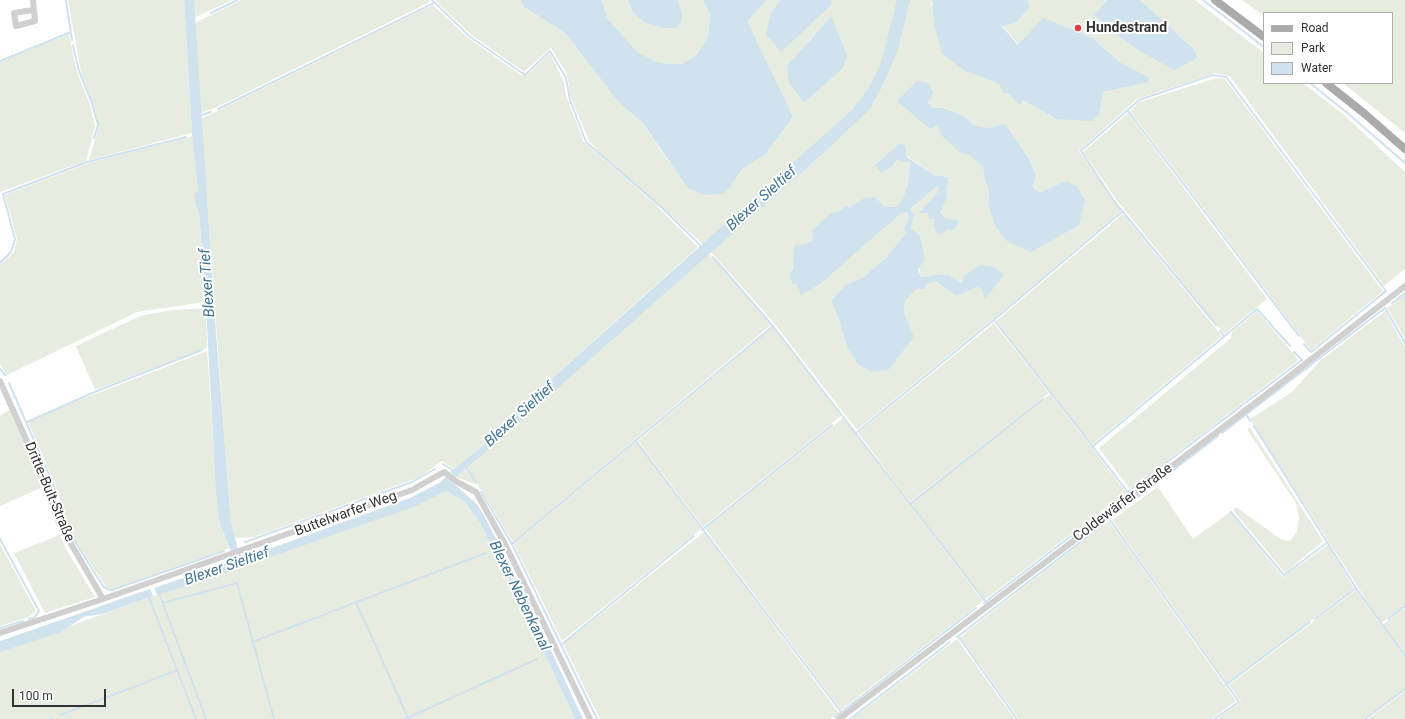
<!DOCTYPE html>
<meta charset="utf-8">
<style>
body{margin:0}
#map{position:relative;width:1405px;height:719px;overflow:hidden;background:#fff;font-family:Roboto,sans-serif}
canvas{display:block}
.legend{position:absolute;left:1263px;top:12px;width:130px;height:72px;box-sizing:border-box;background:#fff;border:1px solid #adadad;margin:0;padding:5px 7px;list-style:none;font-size:12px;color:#333}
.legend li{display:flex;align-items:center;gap:8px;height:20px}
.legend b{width:20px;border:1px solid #adadad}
.scale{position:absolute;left:12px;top:689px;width:94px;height:18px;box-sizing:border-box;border:2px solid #333;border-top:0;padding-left:5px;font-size:12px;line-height:14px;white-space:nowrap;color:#333;-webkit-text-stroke:3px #fff;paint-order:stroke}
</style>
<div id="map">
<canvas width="1405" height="719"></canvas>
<ul class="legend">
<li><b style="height:5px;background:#ababab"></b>Road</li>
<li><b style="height:11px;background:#e6ecdf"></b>Park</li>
<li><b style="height:11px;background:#cfe2ee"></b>Water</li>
</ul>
<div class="scale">100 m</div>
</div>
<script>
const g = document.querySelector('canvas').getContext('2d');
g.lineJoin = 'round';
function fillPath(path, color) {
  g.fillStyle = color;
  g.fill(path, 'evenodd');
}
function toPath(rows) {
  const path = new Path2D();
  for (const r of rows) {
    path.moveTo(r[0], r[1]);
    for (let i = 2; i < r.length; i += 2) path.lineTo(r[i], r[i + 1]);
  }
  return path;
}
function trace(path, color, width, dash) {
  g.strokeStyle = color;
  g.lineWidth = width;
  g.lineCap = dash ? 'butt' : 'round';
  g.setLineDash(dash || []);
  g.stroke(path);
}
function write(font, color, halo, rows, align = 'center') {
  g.font = font + ' Roboto,sans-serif';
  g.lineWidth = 4;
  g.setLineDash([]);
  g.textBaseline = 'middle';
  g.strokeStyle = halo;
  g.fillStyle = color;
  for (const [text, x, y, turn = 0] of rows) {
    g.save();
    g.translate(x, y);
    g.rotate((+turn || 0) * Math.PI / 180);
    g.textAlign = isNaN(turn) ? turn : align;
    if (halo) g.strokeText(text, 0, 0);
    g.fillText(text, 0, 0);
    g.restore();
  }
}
const green = toPath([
 [68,0,184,0,192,133,89,160,99,126,94,106,81,72],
 [194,0,232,0,194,18],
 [241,0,429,0,430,2,215,108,200,113,195,23],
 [435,0,521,0,524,7,565,33,620,104,642,122,669,162,725,192,743,168,765,155,793,117,746,21,767,0,780,0,771,13,831,5,831,0,932,0,931,3,965,71,999,84,1003,93,1008,93,1020,104,1023,100,1056,119,1100,112,1103,92,1148,82,1149,77,1118,61,1093,38,1043,19,1019,45,1002,25,1016,23,1030,7,1027,0,1107,0,1094,15,1115,33,1138,50,1194,49,1140,0,1195,0,1264,53,1264,83,1303,83,1344,115,1405,172,1405,269,1384,286,1230,76,1215,73,1137,99,1079,151,1121,211,1003,311,857,430,774,323,711,252,660,205,609,162,589,141,571,98,567,74,551,48,524,72,470,34],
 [831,17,842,68,804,103,809,40],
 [917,81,934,92,928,102,932,108,944,108,966,117,973,125,988,128,1029,159,1036,175,1033,188,1040,192,1066,181,995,226,988,204,989,191,984,178,983,167,936,124],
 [905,145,907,156,934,175,949,177,946,193,948,197,940,211,945,218,935,229,933,226,936,219,928,213,920,213,940,191,937,186,910,209,914,215,911,228,921,277,940,274,949,275,962,283,1004,275,985,298,981,289,977,287,957,296,935,280,916,288,905,301,904,312,914,337,840,322,831,301,845,285,862,278,886,258,906,233,904,228,909,218,907,212,900,214,802,294,796,284,792,284,789,274,805,244,813,240,831,213,839,211,845,206,850,207,864,198,875,198,884,206,896,207,902,200,908,184,910,163,897,160,891,167],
 [602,0,628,0,633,13,643,22,662,28,677,28,681,10,677,0,703,0,710,15,708,37,697,55,682,64,659,63,637,52,624,38,607,18],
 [1242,0,1405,0,1405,133,1343,83,1392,83,1392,13,1264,13,1264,16],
 [433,5,467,37,521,75,527,75,550,53,564,82,566,96,584,142,655,204,698,247,509,417,485,444,454,469,442,461,420,477,254,537,234,538,231,523,226,459,201,119],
 [69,34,76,69,90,104,95,126,86,161,0,192,0,62],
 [1217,78,1225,79,1383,291,1311,350,1130,111,1139,102],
 [1128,113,1267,299,1224,334,1116,199,1083,152],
 [193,136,198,191,195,194,196,207,199,211,205,302,137,312,7,375,0,364,0,265,14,252,17,239,5,195,89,163],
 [1123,214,1222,336,1092,445,996,321],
 [709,254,771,325,513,542,467,467],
 [1405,294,1405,339,1387,308],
 [206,308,207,348,95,390,76,346,140,316,172,310],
 [1257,311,1299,360,1130,489,1099,448,1231,338,1232,332],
 [1385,311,1405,347,1405,605,1381,623,1250,419,1292,392,1320,361],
 [994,323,1049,393,910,502,858,433],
 [773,327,842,415,703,527,638,441],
 [207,351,219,521,229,548,112,589,107,588,74,539,65,516,58,491,28,422,82,399],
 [1050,394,1126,492,985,600,911,504],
 [11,409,43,487,0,506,0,416],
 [843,418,983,601,841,710,705,529],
 [1249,426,1323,541,1285,573,1233,510,1236,507,1282,540,1290,541,1297,532,1299,517,1296,503,1248,431],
 [636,442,701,529,562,641,514,544],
 [466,468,475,484,456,477],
 [1158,487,1193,539,1230,512,1283,577,1328,545,1354,588,1227,683,1112,520],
 [446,491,465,502,480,523,524,609,575,719,0,719,0,651],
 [1109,521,1236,701,1211,719,1019,719,960,637],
 [704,532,839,713,830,719,600,719,563,644],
 [60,535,66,549,95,597,45,613,14,553],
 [0,544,36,611,29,617,0,626],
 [1356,590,1405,658,1405,688,1363,719,1217,719,1241,702,1229,685],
 [1405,608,1405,654,1383,624],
 [957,639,1015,719,852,719],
 [1405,691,1405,719,1368,719]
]);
const water = toPath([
 [184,0,194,0,214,303,206,304,199,211,196,207,194,194,198,191,192,133],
 [521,0,602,0,607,18,637,52,659,63,682,64,697,55,708,37,710,15,703,0,767,0,747,21,793,117,765,155,743,168,725,193,705,195,688,188,642,122,620,104,565,33,524,7],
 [628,0,677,0,681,10,682,19,677,28,662,28,643,22,633,13],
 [780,0,831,0,831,5,781,52,766,34,771,13],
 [897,0,910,0,898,49,884,83,869,110,808,167,508,432,456,477,450,472,485,444,509,417,851,111,868,89,880,67],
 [932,0,1027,0,1030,7,1016,23,1002,26,1018,45,1043,18,1093,38,1118,61,1149,77,1149,82,1103,92,1100,112,1093,121,1056,119,1023,100,1020,105,1008,93,1003,93,999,84,965,71,942,54,934,23],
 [1107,0,1140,0,1194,49,1197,58,1174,70,1138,50,1115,33,1094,15],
 [831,16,847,55,843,68,804,103,789,83,787,66],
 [917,81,928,83,934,93,928,102,932,108,944,108,966,117,973,125,988,128,1005,124,1029,159,1036,175,1033,188,1040,192,1066,181,1077,187,1085,200,1079,225,1031,252,1008,242,995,226,988,204,989,191,984,178,983,167,968,154,961,153,941,135,937,125,930,129,897,101],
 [899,144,905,145,907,157,934,175,949,177,946,193,948,197,940,212,945,218,959,221,954,230,948,229,941,234,936,232,933,226,935,219,929,219,928,213,919,213,939,191,937,186,910,209,914,215,911,228,920,236,925,259,918,269,921,277,940,274,949,275,962,283,964,276,980,265,994,267,1004,275,985,299,981,289,977,287,957,296,935,281,927,284,924,289,916,289,905,301,904,312,914,337,888,370,872,372,858,364,847,347,840,322,831,301,845,285,862,278,886,258,906,233,904,228,909,218,907,212,900,214,821,283,801,295,796,284,792,284,789,274,793,268,794,246,805,244,813,240,812,231,831,213,839,211,845,206,850,207,864,198,875,197,884,206,896,207,902,200,908,184,910,163,897,160,891,167,881,173,875,165],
 [214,307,231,523,238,549,231,552,219,521,216,490,206,308],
 [446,477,477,504,485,517,526,597,583,719,575,719,524,609,480,523,465,502,446,491,416,506,193,584,157,595,154,588,232,561,232,557,240,554,244,558,410,498,439,483],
 [150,589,153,596,102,614,83,617,61,632,0,652,0,641]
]);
const stream = toPath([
 [66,0,72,40],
 [432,0,469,36,522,73,526,74,550,51,566,78,570,100,586,142,661,207,702,247],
 [1203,0,1264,47],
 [211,13,237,0],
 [73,46,79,71,92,103,98,125,94,138],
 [0,61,71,32],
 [1310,83,1345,111,1405,163],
 [218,109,434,3],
 [1128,111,1299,336],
 [199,116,211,112],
 [713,257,773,326,985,601],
 [0,263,11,252,15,239,3,194,87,162,186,137],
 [1392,303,1405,293],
 [994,320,1128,492],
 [1216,325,1114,201,1081,151,1139,100,1213,75,1226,77,1386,291,1311,352,1304,344],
 [1220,331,1224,336],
 [0,369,5,375],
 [9,383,57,493],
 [1246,414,1250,421],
 [27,422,97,391,202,350],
 [1254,426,1356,588,1405,656],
 [856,433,994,320,1123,211],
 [1222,433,1385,308,1405,343],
 [636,441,841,712],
 [1092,447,1257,309,1290,346],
 [443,464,454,471],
 [466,467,476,483],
 [481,492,512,544,597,719],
 [1125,494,1302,360,1294,352],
 [59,502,74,540,103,586,107,589,112,590,224,551],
 [910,504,1043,399],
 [1231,512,1284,575,1328,542],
 [1108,520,1218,436],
 [1110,520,1239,702,1214,719],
 [702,530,832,425],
 [0,539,39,611,35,617,29,619],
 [245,542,412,482,435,469],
 [512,544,773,326],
 [159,593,206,719],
 [148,595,196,719],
 [356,602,408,718],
 [163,603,237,583,274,719],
 [984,603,1118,500],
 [1315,619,1356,588],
 [1388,619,1405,606],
 [0,628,23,621],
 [958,636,1017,719],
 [957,637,1101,526],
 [252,642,486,553],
 [562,644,694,536],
 [1226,685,1310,622],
 [60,715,178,670],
 [835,717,976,608],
 [49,719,52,718],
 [405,719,537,659],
 [850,719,950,642],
 [1365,719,1405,689]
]);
const minor = toPath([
 [33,0,35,21,16,26,14,13,33,10],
 [0,381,26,439,49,494,59,523,103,599],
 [0,633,103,599,412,490,444,472,457,482,476,492,506,546,590,719],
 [839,719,1263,397,1405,286]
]);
const major = toPath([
 [1215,0,1264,37],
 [1326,83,1365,114,1405,149]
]);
const markers = [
 [1078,28,4,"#e63946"]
];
const poiNames = [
 ["Hundestrand",1086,28]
];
const streetNames = [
 ["Dritte-Bult-Straße",49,492,67],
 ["Coldewärfer Straße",1123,503,-37],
 ["Buttelwarfer Weg",346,514,-20]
];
const waterNames = [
 ["Blexer Sieltief",762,199,-42],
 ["Blexer Tief",208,283,-94],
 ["Blexer Sieltief",520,415,-42],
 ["Blexer Sieltief",227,567,-19],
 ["Blexer Nebenkanal",519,596,64]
];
fillPath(green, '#e6ecdf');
fillPath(water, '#cfe2ee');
trace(stream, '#cfe2ee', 2);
trace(minor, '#d0d0d0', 6);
trace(major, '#ababab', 8);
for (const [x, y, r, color] of markers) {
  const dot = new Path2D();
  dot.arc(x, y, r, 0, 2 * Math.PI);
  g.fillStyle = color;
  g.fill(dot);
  trace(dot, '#fff', 1.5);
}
write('bold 14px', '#333', '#fff', poiNames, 'left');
write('14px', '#333', '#fff', streetNames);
write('italic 15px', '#3f7597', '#fff', waterNames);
</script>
